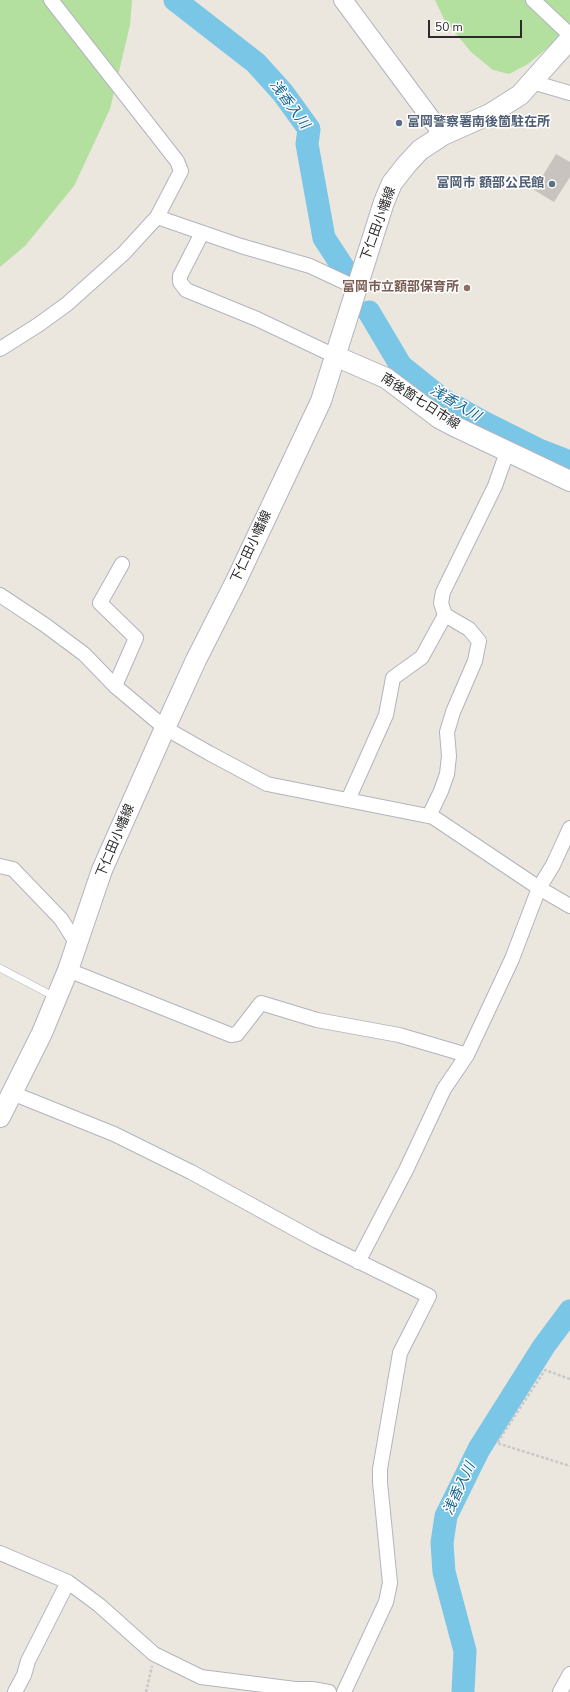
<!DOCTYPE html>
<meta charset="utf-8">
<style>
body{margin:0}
#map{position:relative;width:570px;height:1692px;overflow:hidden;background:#ece7de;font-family:"Nunito Sans",sans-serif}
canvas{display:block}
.scale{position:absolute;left:428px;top:20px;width:94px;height:18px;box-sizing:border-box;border:2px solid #2b2b2b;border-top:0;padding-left:5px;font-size:12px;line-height:14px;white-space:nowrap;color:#2b2b2b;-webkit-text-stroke:3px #fff;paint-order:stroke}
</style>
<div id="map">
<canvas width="570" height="1692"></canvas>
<div class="scale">50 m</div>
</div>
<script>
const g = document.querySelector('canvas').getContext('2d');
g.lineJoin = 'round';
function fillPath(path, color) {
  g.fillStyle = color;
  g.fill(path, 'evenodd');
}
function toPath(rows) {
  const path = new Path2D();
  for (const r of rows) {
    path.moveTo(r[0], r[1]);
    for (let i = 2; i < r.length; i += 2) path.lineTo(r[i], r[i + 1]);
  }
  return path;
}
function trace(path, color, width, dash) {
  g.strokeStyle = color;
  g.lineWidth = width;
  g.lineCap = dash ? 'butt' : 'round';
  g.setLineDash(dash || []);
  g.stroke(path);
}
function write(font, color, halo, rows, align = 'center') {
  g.font = font + ' "Nunito Sans","Noto Sans JP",sans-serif';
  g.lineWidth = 3;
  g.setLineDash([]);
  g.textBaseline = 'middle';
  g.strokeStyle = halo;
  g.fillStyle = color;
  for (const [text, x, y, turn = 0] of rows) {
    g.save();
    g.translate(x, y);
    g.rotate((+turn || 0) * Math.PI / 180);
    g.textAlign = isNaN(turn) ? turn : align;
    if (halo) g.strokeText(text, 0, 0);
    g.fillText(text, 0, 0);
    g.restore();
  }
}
const green = toPath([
 [0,0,132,0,130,25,110,109,74,186,25,246,0,267],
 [435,0,570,0,570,33,551,45,528,64,509,74,493,70,471,52,444,19]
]);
const river = toPath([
 [175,0,256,63,283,93,309,129,307,144,324,238,345,270],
 [369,312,401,366,442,399,483,422,539,450,570,462],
 [463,1692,465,1651,444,1572,442,1543,446,1516,479,1449,544,1346,570,1311]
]);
const building = toPath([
 [556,154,570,162,570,177,554,202,534,190]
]);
const path = toPath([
 [570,1379,545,1370,497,1443,570,1466],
 [146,1692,152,1666]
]);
const service = toPath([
 [0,968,55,997]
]);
const minor = toPath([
 [533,0,570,35],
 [532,82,570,93],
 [157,217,241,246,310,266,357,288],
 [202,233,180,276,180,282,186,290,257,319,335,356],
 [0,349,38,325,67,304,124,253,157,217,181,171,177,161,51,0],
 [0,595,45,625,84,654,115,686,165,728,209,753,267,784,433,817,539,888,570,906],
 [115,686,136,638,100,603,122,564],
 [348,800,386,715,393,678,422,657,445,615],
 [429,816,441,791,447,774,449,756,447,732,453,712,475,661,479,641,469,629,445,615,441,603,443,592,495,486,507,452],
 [0,866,13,869,61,919,77,944],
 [68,970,231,1035,237,1034,261,1003,317,1020,399,1035,467,1055],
 [12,1093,114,1134,191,1172,317,1241,429,1296,400,1353,380,1469,380,1482,390,1583,386,1602,344,1692],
 [358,1262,406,1170,444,1089,467,1055,512,959,539,888,553,865,570,828],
 [0,1553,68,1582,99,1605,154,1654,201,1677,295,1689,312,1689,329,1692],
 [15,1692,24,1675,28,1661,68,1582],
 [560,1692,570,1674]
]);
const tertiary = toPath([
 [343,0,443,135]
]);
const secondary = toPath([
 [335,356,386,378,439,418,454,426,570,481],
 [0,1117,42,1033,68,970,102,870,165,728,196,660,236,581,321,401,384,202,392,183,407,164,420,150,443,135,490,114,520,95,570,39]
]);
const markers = [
 [399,123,4,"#5c6f8a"],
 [552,184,4,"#5c6f8a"],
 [467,288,4,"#8d6e63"]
];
const serviceNames = [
 ["富岡警察署南後箇駐在所",407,123],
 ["富岡市 額部公民館",544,184,"right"]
];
const streetNames = [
 ["下仁田小幡線",379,224,-70],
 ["南後箇七日市線",420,402,33],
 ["下仁田小幡線",252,547,-65],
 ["下仁田小幡線",116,841,-67]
];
const educationNames = [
 ["富岡市立額部保育所",459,288]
];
const waterNames = [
 ["浅香入川",289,105,54],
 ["浅香入川",455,404,31],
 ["浅香入川",460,1489,-65]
];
fillPath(green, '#b3df9f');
trace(river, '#79c6e7', 23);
fillPath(building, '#c8c3be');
trace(service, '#b2b4be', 8);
trace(minor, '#b2b4be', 16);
trace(tertiary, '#b2b4be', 20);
trace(secondary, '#b2b4be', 22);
trace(path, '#c8c8c8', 2.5, [3, 2]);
trace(service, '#fff', 7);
trace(minor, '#fff', 14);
trace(tertiary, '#fff', 18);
trace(secondary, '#fff', 20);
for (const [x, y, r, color] of markers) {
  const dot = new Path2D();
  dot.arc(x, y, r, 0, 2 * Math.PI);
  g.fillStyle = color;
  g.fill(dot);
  trace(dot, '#fff', 1.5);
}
write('bold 13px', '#4e5e75', '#fff', serviceNames, 'left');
write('13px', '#2b2b2b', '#fff', streetNames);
write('bold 13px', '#785e54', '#fff', educationNames, 'right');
write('italic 14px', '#166594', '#fff', waterNames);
</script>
